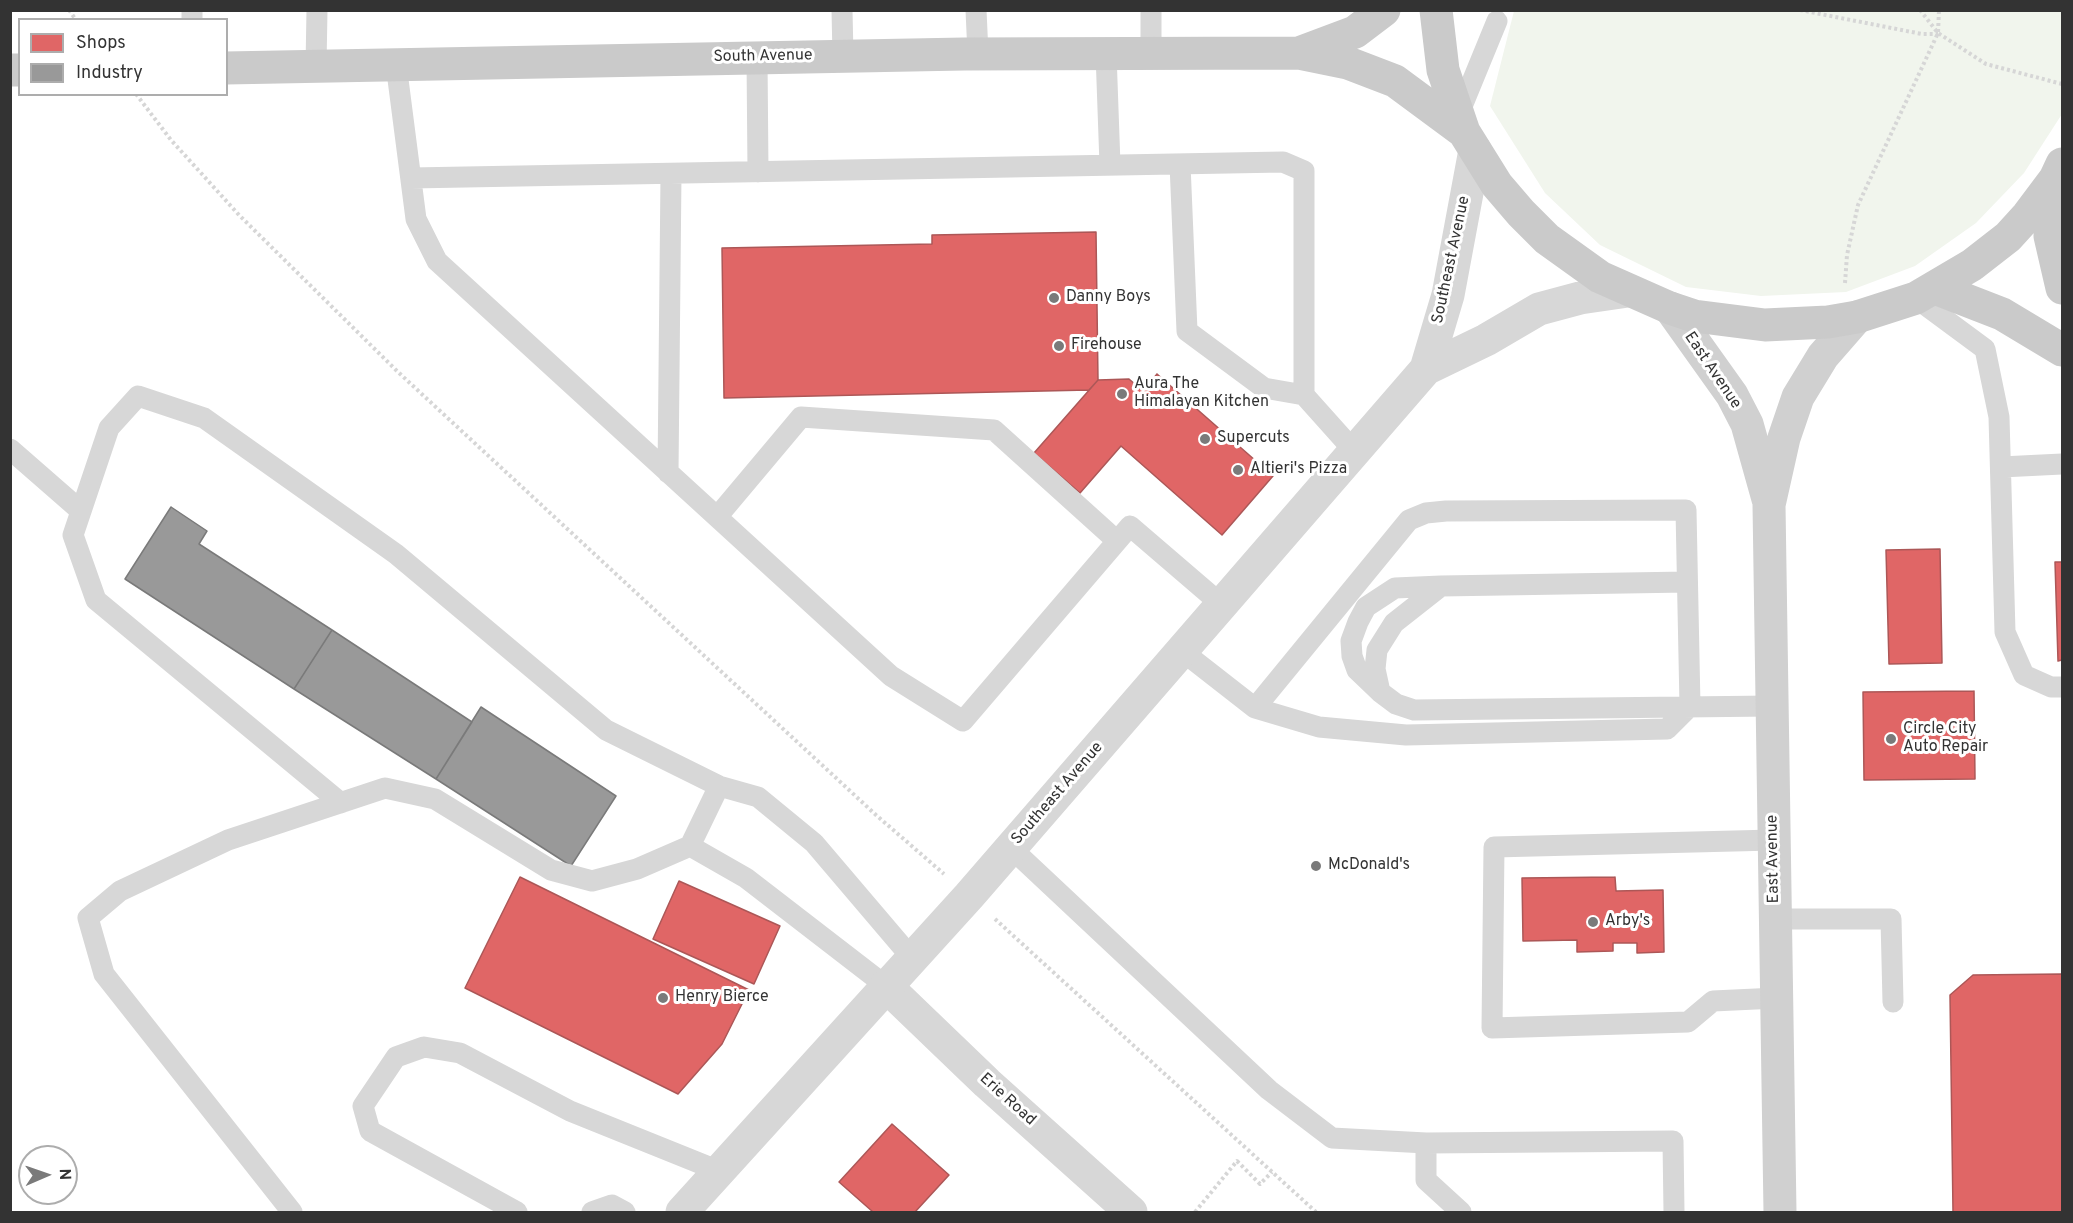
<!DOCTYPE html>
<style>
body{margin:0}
#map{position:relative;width:2073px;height:1223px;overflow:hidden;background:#fff;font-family:Overpass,sans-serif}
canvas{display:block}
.frame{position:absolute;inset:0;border:12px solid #333;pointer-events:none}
.legend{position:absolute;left:18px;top:18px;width:210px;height:78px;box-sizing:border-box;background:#fff;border:2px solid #adadad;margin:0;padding:8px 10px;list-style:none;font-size:18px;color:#333}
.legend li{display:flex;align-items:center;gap:12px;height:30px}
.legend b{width:30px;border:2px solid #adadad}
.north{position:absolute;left:18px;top:1145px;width:60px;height:60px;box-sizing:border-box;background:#fff;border:2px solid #adadad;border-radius:50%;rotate:88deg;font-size:16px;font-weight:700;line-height:24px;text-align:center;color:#333}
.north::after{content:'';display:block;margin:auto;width:21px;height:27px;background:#7a7a7a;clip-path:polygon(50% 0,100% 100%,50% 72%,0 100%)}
</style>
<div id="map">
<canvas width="2073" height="1223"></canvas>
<div class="frame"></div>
<ul class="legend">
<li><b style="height:16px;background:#e06666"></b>Shops</li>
<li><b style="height:16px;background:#999"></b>Industry</li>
</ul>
<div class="north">N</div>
</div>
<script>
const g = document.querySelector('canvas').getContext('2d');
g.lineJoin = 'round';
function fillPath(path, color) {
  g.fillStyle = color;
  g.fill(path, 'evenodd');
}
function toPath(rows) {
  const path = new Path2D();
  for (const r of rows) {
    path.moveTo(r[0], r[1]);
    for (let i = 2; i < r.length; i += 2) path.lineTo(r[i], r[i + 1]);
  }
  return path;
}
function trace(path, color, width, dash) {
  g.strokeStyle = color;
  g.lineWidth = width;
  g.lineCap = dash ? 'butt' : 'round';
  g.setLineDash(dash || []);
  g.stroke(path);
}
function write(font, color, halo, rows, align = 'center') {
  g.font = font + ' Overpass,sans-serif';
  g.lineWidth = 6;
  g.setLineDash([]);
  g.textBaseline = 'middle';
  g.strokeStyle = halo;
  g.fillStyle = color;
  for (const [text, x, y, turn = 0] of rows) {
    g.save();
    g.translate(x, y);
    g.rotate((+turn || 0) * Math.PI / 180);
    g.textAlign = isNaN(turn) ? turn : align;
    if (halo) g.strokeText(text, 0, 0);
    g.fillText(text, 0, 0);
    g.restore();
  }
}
const green = toPath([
 [1514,11,2062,11,2062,114,2024,173,1976,223,1915,266,1846,292,1761,296,1686,287,1600,245,1545,193,1490,106]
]);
const shops = toPath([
 [1096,232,1098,380,1089,390,724,398,722,248,932,244,932,235,1096,232],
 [1157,374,1273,476,1222,535,1121,446,1080,493,1034,453,1098,380,1129,379,1143,391,1157,374],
 [1940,549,1942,663,1889,664,1886,550,1940,549],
 [2055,562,2062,562,2062,660,2058,661,2055,562],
 [1974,691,1975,779,1864,780,1863,692,1974,691],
 [520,877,749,990,722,1044,678,1094,465,988,520,877],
 [1615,877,1616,891,1663,890,1664,952,1637,953,1637,943,1613,943,1613,951,1577,952,1577,940,1523,941,1522,878,1615,877],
 [679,881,780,926,754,984,653,939,679,881],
 [2062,974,2062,1212,1953,1212,1950,995,1973,975,2062,974],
 [892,1124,949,1175,915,1212,873,1212,839,1182,892,1124]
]);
const industry = toPath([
 [171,507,207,531,199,544,332,630,294,689,125,579,171,507],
 [332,630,472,722,436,779,294,689,332,630],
 [481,707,616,796,571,866,436,779,481,707]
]);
const path = toPath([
 [69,10,76,20],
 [1800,10,1922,34,1938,34],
 [1920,10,1938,33,1986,64,2062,84],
 [136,94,171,140,239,215,398,372,876,815,944,874],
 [1845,283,1847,255,1858,205,1938,33,1939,10],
 [995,919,1316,1212],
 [1195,1212,1237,1161,1260,1184,1272,1172]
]);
const service = toPath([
 [842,10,843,56],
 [976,10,978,54],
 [1151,10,1151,53],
 [192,20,192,10],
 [1106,53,1110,165],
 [757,58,758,172],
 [396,64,416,219,437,261,891,676,963,721,1130,526,1222,605],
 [316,66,317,10],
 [1458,116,1497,21],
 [1180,164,1187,331,1264,388,1304,395,1355,452],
 [411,178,1283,162,1304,171,1304,395],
 [1916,298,1985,349,1999,417,2005,632,2024,675,2051,687,2062,687],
 [10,449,81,511],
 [2001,467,2062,464],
 [668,473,671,174],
 [717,517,801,417,994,430,1117,541],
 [1687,582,1441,586,1394,623,1377,650,1375,669,1380,692,1396,704,1414,710,1772,706],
 [1182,651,1255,708,1319,727,1406,735,1667,729,1690,706,1686,510,1446,511,1426,513,1409,520,1255,708],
 [1380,692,1357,670,1352,656,1351,641,1358,622,1366,607,1395,588,1441,586],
 [341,803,96,600,73,535,109,428,138,396,204,418,396,554,606,730,719,786,758,797,814,843,911,957],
 [1774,840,1494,847,1492,1028,1688,1022,1713,1001,1777,998],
 [690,846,719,786],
 [1011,848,1269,1090,1332,1138,1426,1143],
 [1775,919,1891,919,1893,1002],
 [292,1212,104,974,88,918,120,891,228,840,385,788,435,799,551,870,592,881,637,869,690,846,746,878,886,986],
 [517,1212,370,1131,363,1106,396,1057,424,1047,460,1053,570,1111,719,1171],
 [592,1212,612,1205,625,1212],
 [1461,1212,1426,1180,1426,1143,1673,1141,1674,1212]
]);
const minor = toPath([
 [886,986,987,1083,1131,1212]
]);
const tertiary = toPath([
 [1426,369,1486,340,1539,309,1580,298,1628,291],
 [682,1212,969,896,1426,369,1448,295,1475,150]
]);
const secondary = toPath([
 [1670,308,1732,395,1747,424,1768,499],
 [1780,1212,1769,505,1784,438,1798,397,1823,356,1857,317]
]);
const primary = toPath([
 [1436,10,1443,70,1464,132,1497,185,1521,213,1547,239,1600,277,1670,308,1694,316,1765,325,1828,322,1857,317,1916,298,1972,265,2008,237,2028,215,2055,179,2062,164],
 [1299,53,1355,32,1384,10],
 [226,68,964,54,1299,53,1348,63,1395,81,1464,132],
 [10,70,20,70],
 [2055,180,2050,236,2062,288],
 [1935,288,2002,314,2062,350]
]);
const markers = [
 [1054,298,6,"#7a7a7a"],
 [1059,346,6,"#7a7a7a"],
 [1122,394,6,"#7a7a7a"],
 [1205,439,6,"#7a7a7a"],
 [1238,470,6,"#7a7a7a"],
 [1891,739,6,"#7a7a7a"],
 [1316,866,6,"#7a7a7a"],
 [1593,922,6,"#7a7a7a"],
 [663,998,6,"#7a7a7a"]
];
const streetNames = [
 ["South Avenue",763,57,-1],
 ["Southeast Avenue",1452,260,-78],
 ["East Avenue",1712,371,56],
 ["Southeast Avenue",1058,794,-49],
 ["East Avenue",1774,859,-91],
 ["Erie Road",1007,1100,42]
];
const poiNames = [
 ["Danny Boys",1066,298],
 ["Firehouse",1071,346],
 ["Aura The",1134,385],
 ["Himalayan Kitchen",1134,403],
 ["Supercuts",1217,439],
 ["Altieri's Pizza",1250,470],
 ["Circle City",1903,730],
 ["Auto Repair",1903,748],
 ["McDonald's",1328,866],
 ["Arby's",1605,922],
 ["Henry Bierce",675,998]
];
fillPath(green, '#f1f5ed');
fillPath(shops, '#e06666');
trace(shops, '#ac5757', 1.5);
fillPath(industry, '#999');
trace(industry, '#7a7a7a', 1.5);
trace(path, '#d6d6d6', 4, [3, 3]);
trace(service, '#d7d7d7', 21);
trace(minor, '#d7d7d7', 33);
trace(tertiary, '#d7d7d7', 33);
trace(secondary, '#d0d0d0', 33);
trace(primary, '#cacaca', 33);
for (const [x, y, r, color] of markers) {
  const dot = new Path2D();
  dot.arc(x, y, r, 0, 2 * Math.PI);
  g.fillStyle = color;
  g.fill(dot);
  trace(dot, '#fff', 2);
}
write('16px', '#333', '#fff', streetNames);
write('16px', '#333', '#fff', poiNames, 'left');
</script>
